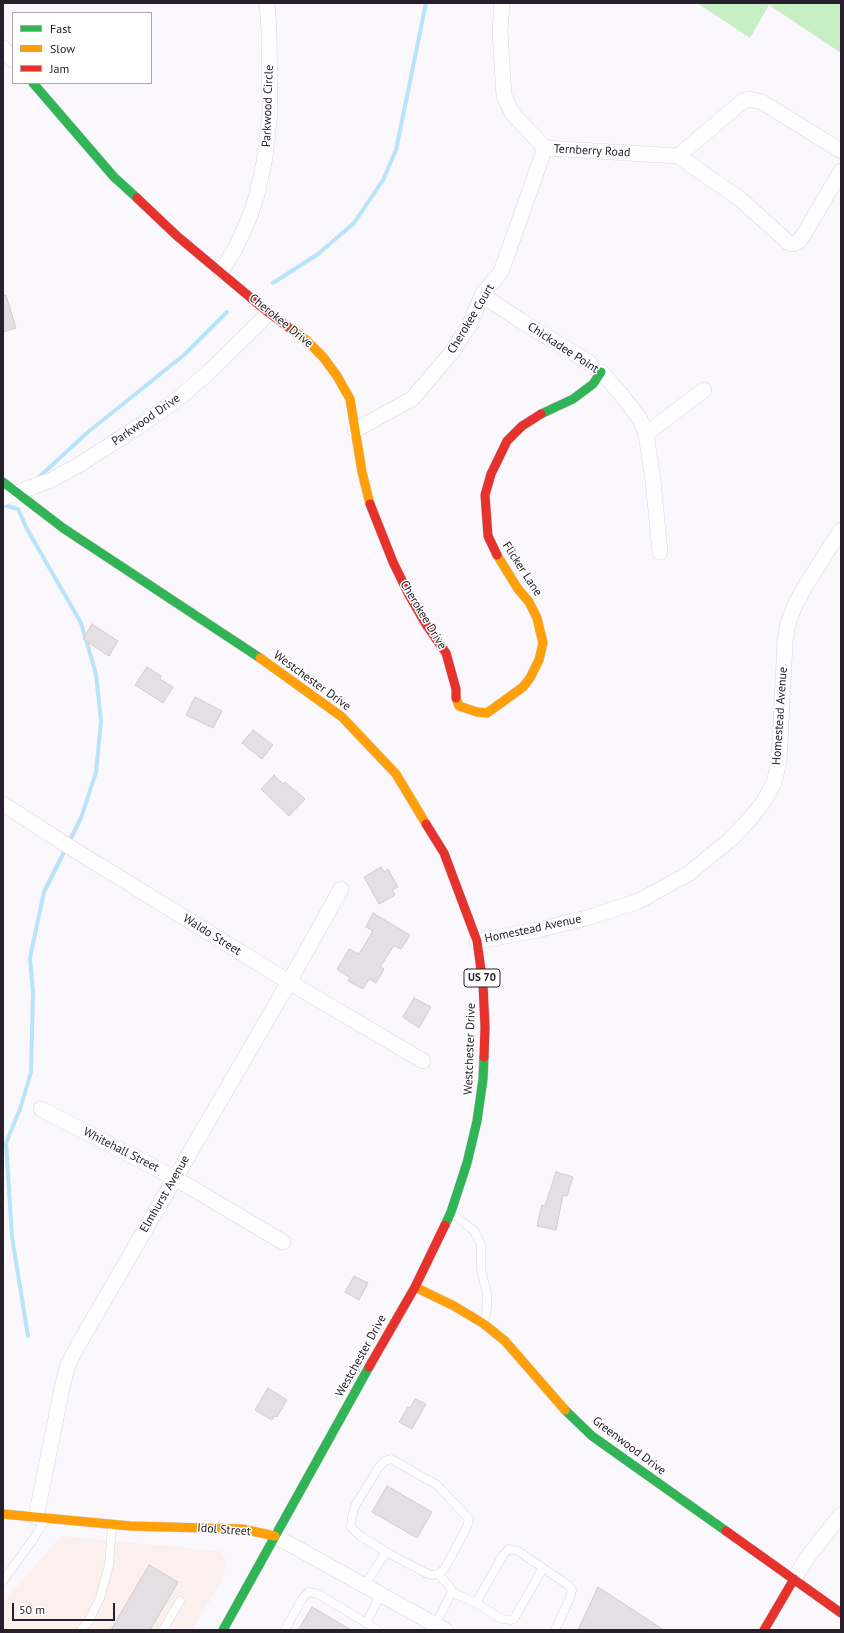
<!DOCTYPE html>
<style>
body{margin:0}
#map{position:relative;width:844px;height:1633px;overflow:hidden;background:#faf8fc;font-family:"PT Sans",sans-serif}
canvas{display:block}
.frame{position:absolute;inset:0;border:4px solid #27202c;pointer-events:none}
.legend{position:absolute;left:12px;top:12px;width:140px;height:72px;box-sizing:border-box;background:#fff;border:1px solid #a9a6ab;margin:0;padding:5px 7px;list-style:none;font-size:12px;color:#27202c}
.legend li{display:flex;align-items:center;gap:8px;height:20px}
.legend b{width:20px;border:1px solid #a9a6ab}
.scale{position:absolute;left:12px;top:1603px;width:103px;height:18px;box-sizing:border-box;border:2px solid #27202c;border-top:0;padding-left:5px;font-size:12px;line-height:14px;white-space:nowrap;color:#27202c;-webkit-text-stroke:3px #fff;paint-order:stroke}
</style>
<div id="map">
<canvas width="844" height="1633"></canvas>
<div class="frame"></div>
<ul class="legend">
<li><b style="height:5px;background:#30b455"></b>Fast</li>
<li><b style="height:5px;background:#ff9f0a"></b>Slow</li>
<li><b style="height:5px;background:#e5322d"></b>Jam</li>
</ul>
<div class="scale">50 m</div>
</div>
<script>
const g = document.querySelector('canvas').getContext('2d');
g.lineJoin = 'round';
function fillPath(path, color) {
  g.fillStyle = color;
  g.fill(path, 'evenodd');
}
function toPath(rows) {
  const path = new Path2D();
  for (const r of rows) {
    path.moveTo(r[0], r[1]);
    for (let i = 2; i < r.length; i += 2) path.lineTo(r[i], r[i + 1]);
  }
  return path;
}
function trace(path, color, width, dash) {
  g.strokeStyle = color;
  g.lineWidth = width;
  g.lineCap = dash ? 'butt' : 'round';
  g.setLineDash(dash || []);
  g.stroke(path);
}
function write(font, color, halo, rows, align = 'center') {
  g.font = font + ' "PT Sans",sans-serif';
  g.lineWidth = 3;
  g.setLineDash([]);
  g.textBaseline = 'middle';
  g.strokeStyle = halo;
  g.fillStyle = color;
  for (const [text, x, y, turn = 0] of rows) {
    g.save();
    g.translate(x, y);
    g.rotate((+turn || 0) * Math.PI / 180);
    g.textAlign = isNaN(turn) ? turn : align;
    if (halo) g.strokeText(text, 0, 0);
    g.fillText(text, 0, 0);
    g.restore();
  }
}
const commercial = toPath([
 [61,1536,220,1551,227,1562,220,1584,192,1630,3,1630,3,1603]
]);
const green = toPath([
 [697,3,841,3,841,53,769,5,750,38]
]);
const stream = toPath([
 [273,283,318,254,354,223,383,180,396,150,426,3],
 [38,478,88,432,184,355,227,312],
 [3,505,18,509],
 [18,509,27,529,81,623,96,674,101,721,96,772,81,818,69,842],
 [28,1336,12,1237,6,1143,20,1109,31,1072,33,993,30,958,44,892,66,848]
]);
const building = toPath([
 [3,295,6,295,16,328,3,332,3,295],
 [92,624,118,641,109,656,83,639,92,624],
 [147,667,161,676,160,679,173,687,163,703,135,685,147,667],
 [195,697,222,711,213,728,186,715,195,697],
 [253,730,273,745,262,759,242,743,253,730],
 [274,775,283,784,285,782,305,799,289,816,261,789,274,775],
 [381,867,384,872,388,869,398,887,392,890,395,895,379,904,364,877,381,867],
 [373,913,410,935,401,949,395,946,393,947,380,967,384,969,376,983,369,979,363,989,348,981,350,978,337,969,349,949,359,954,373,931,366,927,373,913],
 [414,998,431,1007,419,1028,403,1017,414,998],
 [556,1172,573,1177,567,1196,563,1195,556,1230,537,1226,542,1205,545,1206,556,1172],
 [354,1276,368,1283,359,1300,345,1292,354,1276],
 [268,1388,287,1400,277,1417,274,1416,272,1420,255,1410,268,1388],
 [415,1399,426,1404,412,1429,399,1422,408,1407,410,1408,415,1399],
 [387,1486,432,1512,417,1538,372,1512,387,1486],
 [149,1565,178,1582,150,1630,111,1630,149,1565],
 [598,1587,664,1630,578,1630,598,1587],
 [312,1607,351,1630,298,1630,312,1607]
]);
const lane = toPath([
 [451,1212,474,1231,481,1244,481,1269,487,1294,487,1308,484,1323],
 [391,1459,437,1485,469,1519,467,1527,445,1568,439,1574,432,1575,426,1573,386,1552,359,1535,351,1527,352,1516,356,1504,379,1467,385,1461,391,1459],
 [438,1574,450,1587,452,1592,476,1603,503,1555,509,1549,518,1551,568,1585,572,1590,570,1598,555,1630],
 [3,1581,34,1538,45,1520],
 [365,1585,386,1552],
 [476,1603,502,1619,510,1620,514,1619,543,1568],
 [366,1623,381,1594],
 [435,1625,452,1592],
 [81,1630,88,1622,100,1598,109,1565,112,1525],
 [163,1630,180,1601],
 [285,1630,302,1599,308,1592,318,1594,378,1630]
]);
const street = toPath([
 [502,3,500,31,504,96,512,113,545,148,678,156,740,199,789,243,793,244,799,241,804,234,841,171],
 [3,48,13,60],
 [678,156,743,101,749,99,762,102,841,151],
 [221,272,236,247,250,216,257,195,265,157,270,113,269,30,267,3],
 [482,295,521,321,584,359,601,372,620,393,640,419,646,434,653,480,660,552],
 [355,430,412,399,452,352,470,324,482,295,501,272,545,148],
 [646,434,704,390],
 [3,498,51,480,79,465,141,425,178,399,211,370,269,313],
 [3,804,68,846,289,982,423,1061],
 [477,941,538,930,590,917,639,901,688,874,731,839,750,819,764,801,774,783,779,762,785,642,788,623,796,603,806,585,841,530],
 [41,1109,175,1178,283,1242],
 [36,1517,63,1383,68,1365,77,1347,289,982,341,889],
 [275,1536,445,1630],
 [794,1579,809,1555,841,1515]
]);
const fast = toPath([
 [33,83,114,177,137,198],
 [541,414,573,399,593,384,601,372],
 [3,482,63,528,260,658],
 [445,1225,451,1212,467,1163,477,1121,483,1079,484,1057],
 [565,1410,592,1436,726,1531],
 [223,1630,369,1367]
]);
const slow = toPath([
 [288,327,305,339,323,357,337,376,350,399,362,472,370,504],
 [260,658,342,717,396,774,426,824],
 [456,698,459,706,477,712,487,713,523,687,530,678,539,660,543,643,537,618,529,602,518,589,497,555],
 [415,1287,454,1306,484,1324,505,1341,565,1410],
 [3,1514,130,1526,242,1529,275,1536]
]);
const jam = toPath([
 [137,198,177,236,269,313,288,327],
 [370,504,393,562,409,595,427,626,446,653,456,689,456,698],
 [497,555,488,536,485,495,491,474,507,441,522,426,541,414],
 [426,824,444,853,477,941,483,984,485,1027,484,1057],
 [369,1367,415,1287,445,1225],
 [726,1531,841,1613],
 [764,1630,794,1579]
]);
const shields = [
 [482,978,36]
];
const shieldNames = [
 ["US 70",482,978]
];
const streetNames = [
 ["Parkwood Circle",268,106,-88],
 ["Ternberry Road",592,151,3],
 ["Cherokee Court",471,319,-59],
 ["Cherokee Drive",281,321,39],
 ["Chickadee Point",563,348,33],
 ["Parkwood Drive",146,420,-35],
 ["Flicker Lane",522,569,57],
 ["Cherokee Drive",423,615,59],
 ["Westchester Drive",312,681,36],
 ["Homestead Avenue",780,716,-86],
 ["Homestead Avenue",533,929,-12],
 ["Waldo Street",212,935,32],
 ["Westchester Drive",470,1049,-88],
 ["Whitehall Street",121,1150,27],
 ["Elmhurst Avenue",165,1194,-60],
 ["Westchester Drive",361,1356,-61],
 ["Greenwood Drive",629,1446,37],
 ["Idol Street",224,1530,4]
];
fillPath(commercial, '#fcf0ee');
fillPath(green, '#c8eec4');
trace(stream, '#b9e2fb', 4);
fillPath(building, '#e5dee3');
trace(building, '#d2cad0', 1);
trace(lane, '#d9d5dd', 9);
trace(street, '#d9d5dd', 16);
trace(fast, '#d9d5dd', 10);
trace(slow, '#d9d5dd', 10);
trace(jam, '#d9d5dd', 10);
trace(lane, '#fefeff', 8);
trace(street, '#fefeff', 15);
trace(fast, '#30b455', 9);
trace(slow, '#ff9f0a', 9);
trace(jam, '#e5322d', 9);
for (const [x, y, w] of shields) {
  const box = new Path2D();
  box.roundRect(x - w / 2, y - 9, w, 18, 3);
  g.fillStyle = '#fff';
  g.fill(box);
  trace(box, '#27202c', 1);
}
write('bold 11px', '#27202c', null, shieldNames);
write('12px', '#27202c', '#fff', streetNames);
</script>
